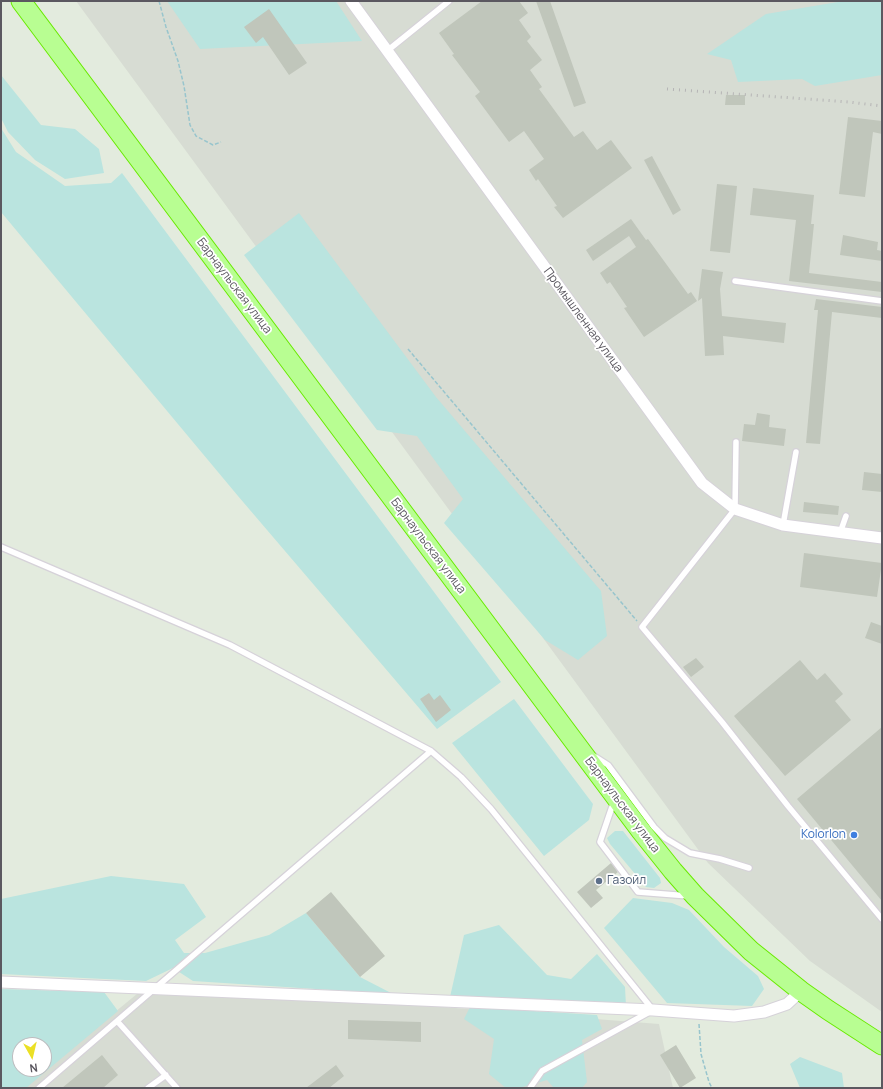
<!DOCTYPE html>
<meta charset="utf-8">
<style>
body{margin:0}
#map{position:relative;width:883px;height:1089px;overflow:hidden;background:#e3ebde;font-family:Manrope,sans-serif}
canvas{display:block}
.frame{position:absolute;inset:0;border:2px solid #5b5860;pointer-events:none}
.north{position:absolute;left:12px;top:1037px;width:40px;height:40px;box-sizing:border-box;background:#fff;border:1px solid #bdbcbf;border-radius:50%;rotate:172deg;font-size:11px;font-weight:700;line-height:16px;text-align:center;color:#5b5860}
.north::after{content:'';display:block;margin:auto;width:14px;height:18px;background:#ebe025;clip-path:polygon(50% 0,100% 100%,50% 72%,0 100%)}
</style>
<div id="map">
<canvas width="883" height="1089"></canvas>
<div class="frame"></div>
<div class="north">N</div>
</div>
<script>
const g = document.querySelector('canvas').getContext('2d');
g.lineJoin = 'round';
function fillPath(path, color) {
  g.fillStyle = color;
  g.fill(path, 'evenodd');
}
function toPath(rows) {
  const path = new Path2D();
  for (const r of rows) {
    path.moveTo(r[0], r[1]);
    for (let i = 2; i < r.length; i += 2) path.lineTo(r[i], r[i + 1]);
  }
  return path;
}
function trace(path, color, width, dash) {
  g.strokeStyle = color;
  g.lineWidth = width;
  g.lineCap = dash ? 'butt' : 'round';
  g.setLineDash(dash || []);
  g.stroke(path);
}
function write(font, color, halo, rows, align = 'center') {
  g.font = font + ' Manrope,sans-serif';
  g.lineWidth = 3.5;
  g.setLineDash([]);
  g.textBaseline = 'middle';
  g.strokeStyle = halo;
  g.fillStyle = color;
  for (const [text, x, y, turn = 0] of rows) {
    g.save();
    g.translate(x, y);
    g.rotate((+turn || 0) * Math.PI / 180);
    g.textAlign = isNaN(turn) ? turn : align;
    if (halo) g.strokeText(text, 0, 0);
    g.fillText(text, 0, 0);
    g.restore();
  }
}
const industrial = toPath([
 [76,1,882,1,882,1012,810,961,708,863],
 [149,984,659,1024,673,1088,23,1088]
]);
const green = toPath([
 [167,1,336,1,362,41,200,49],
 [844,1,882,1,882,75,815,86,802,79,738,82,731,60,707,54,766,14],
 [1,75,41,125,75,129,99,149,104,173,65,179,35,160,8,132,1,118],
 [1,128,16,152,65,186,111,183,122,173,501,682,437,729,238,496,1,212],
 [299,213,436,397,601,591,607,636,578,660,545,640,444,523,463,499,417,436,377,430,244,255],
 [514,699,593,804,589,820,544,856,452,743],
 [615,831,623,831,660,878,661,883,654,888,646,887,610,844,607,838],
 [111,876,184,884,206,917,175,940,184,953,205,953,269,935,306,913,360,977,393,994,193,981,173,968,146,981,1,974,1,899],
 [633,898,672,903,689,910,724,947,758,976,764,989,752,1006,667,1003,604,928],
 [499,925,547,975,571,979,597,954,625,987,626,1006,450,997,464,935],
 [1,989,104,992,118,1011,26,1088,1,1088],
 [20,1045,44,1045,44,1069,20,1069],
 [470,1007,597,1015,602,1029,582,1040,587,1082,582,1088,554,1088,547,1080,519,1088,506,1088,489,1074,494,1039,464,1019],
 [800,1057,842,1073,844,1088,800,1088,790,1064]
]);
const building = toPath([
 [482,1,519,1,528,13,519,20,531,37,527,41,542,60,530,70,542,87,539,89,574,137,583,131,597,150,611,140,632,168,563,218,554,207,557,206,538,179,536,181,529,170,544,159,524,131,509,142,475,96,480,92,452,55,454,54,439,33],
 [536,1,550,1,586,103,574,107],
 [269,9,307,63,289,75,263,37,256,43,244,27],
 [726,95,745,95,745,105,725,105],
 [848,117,882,121,882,134,873,132,865,197,839,194],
 [652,156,681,210,673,215,644,160],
 [717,184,737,186,730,253,710,251],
 [753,188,814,195,811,224,814,224,809,273,882,282,882,292,789,281,796,220,750,215],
 [631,219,646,240,648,239,688,294,691,292,697,301,644,337,624,308,627,307,610,282,607,284,600,273,636,247,629,236,593,261,586,250],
 [843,235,878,242,877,250,882,251,882,261,840,255],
 [702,269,723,272,720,289,722,316,786,323,784,343,723,336,724,355,705,356,702,298,698,301],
 [816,299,882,307,882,318,832,312,820,444,806,443,818,310,814,310],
 [757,413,770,415,769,427,786,429,784,446,742,441,744,424,755,425],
 [864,472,882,474,882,492,862,490],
 [804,502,839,506,838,515,803,512],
 [804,553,882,563,877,597,800,587],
 [871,622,882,626,882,644,865,638],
 [696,658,704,667,691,677,683,667],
 [800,660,817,680,825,673,843,694,835,701,851,720,785,776,734,716],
 [429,693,434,700,440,695,451,710,436,722,420,699],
 [882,727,882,901,797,799],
 [611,863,618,872,596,890,603,898,591,908,577,892],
 [331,892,385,956,360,977,306,913],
 [348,1020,421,1022,421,1042,348,1039],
 [676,1045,696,1078,680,1088,660,1055],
 [102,1055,118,1075,103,1088,62,1088],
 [336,1065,344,1076,329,1088,306,1088]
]);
const path = toPath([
 [159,1,166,27,178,61,184,86,190,125,196,136,213,145,221,142],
 [408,349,637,621],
 [699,1024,701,1054,709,1082,712,1088]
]);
const service = toPath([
 [387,51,449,1],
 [735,281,882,301],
 [736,442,735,509,642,627,722,722,788,806,882,919],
 [783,525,796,452],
 [840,533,846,516],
 [1,547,230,645,431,751,461,777,491,809,653,1010,542,1071,530,1088],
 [594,756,608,765,654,827,665,838,690,853,720,859,749,868],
 [614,801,600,842,638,892,689,896],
 [117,1021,177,1088],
 [39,1088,431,751],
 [148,1088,166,1075]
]);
const minor = toPath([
 [351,1,702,483,735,509,783,525,882,538],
 [1,982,653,1010,734,1016,764,1012,787,1004,801,991]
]);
const trunk = toPath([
 [21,1,641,831,673,871,695,896,751,951,801,991,828,1010,882,1045]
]);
const rail = toPath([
 [667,89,849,102,882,106]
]);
const markers = [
 [854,835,4,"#3f7fe0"],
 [599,881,4,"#5c6f8a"]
];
const streetNames = [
 ["Барнаульская улица",234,286,53],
 ["Промышленная улица",583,320,54],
 ["Барнаульская улица",428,546,53],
 ["Барнаульская улица",622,805,53]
];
const shopNames = [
 ["Kolorlon",846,835]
];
const serviceNames = [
 ["Газойл",607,881]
];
fillPath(industrial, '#d7dcd3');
fillPath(green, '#bae4df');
fillPath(building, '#c0c6bb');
trace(service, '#d6d2d9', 8);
trace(minor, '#d6d2d9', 13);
trace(trunk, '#69ea00', 21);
trace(path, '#98c5cd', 1.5, [4, 2]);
trace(service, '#fff', 5.5);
trace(minor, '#fff', 11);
trace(trunk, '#b8fe92', 19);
trace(rail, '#b5b4b5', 3, [1, 5]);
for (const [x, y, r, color] of markers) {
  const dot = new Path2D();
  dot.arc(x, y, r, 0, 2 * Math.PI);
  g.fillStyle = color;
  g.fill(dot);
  trace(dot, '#fff', 1.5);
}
write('12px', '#5b5860', '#fff', streetNames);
write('12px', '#366cbe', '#fff', shopNames, 'right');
write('12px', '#4e5e75', '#fff', serviceNames, 'left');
</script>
